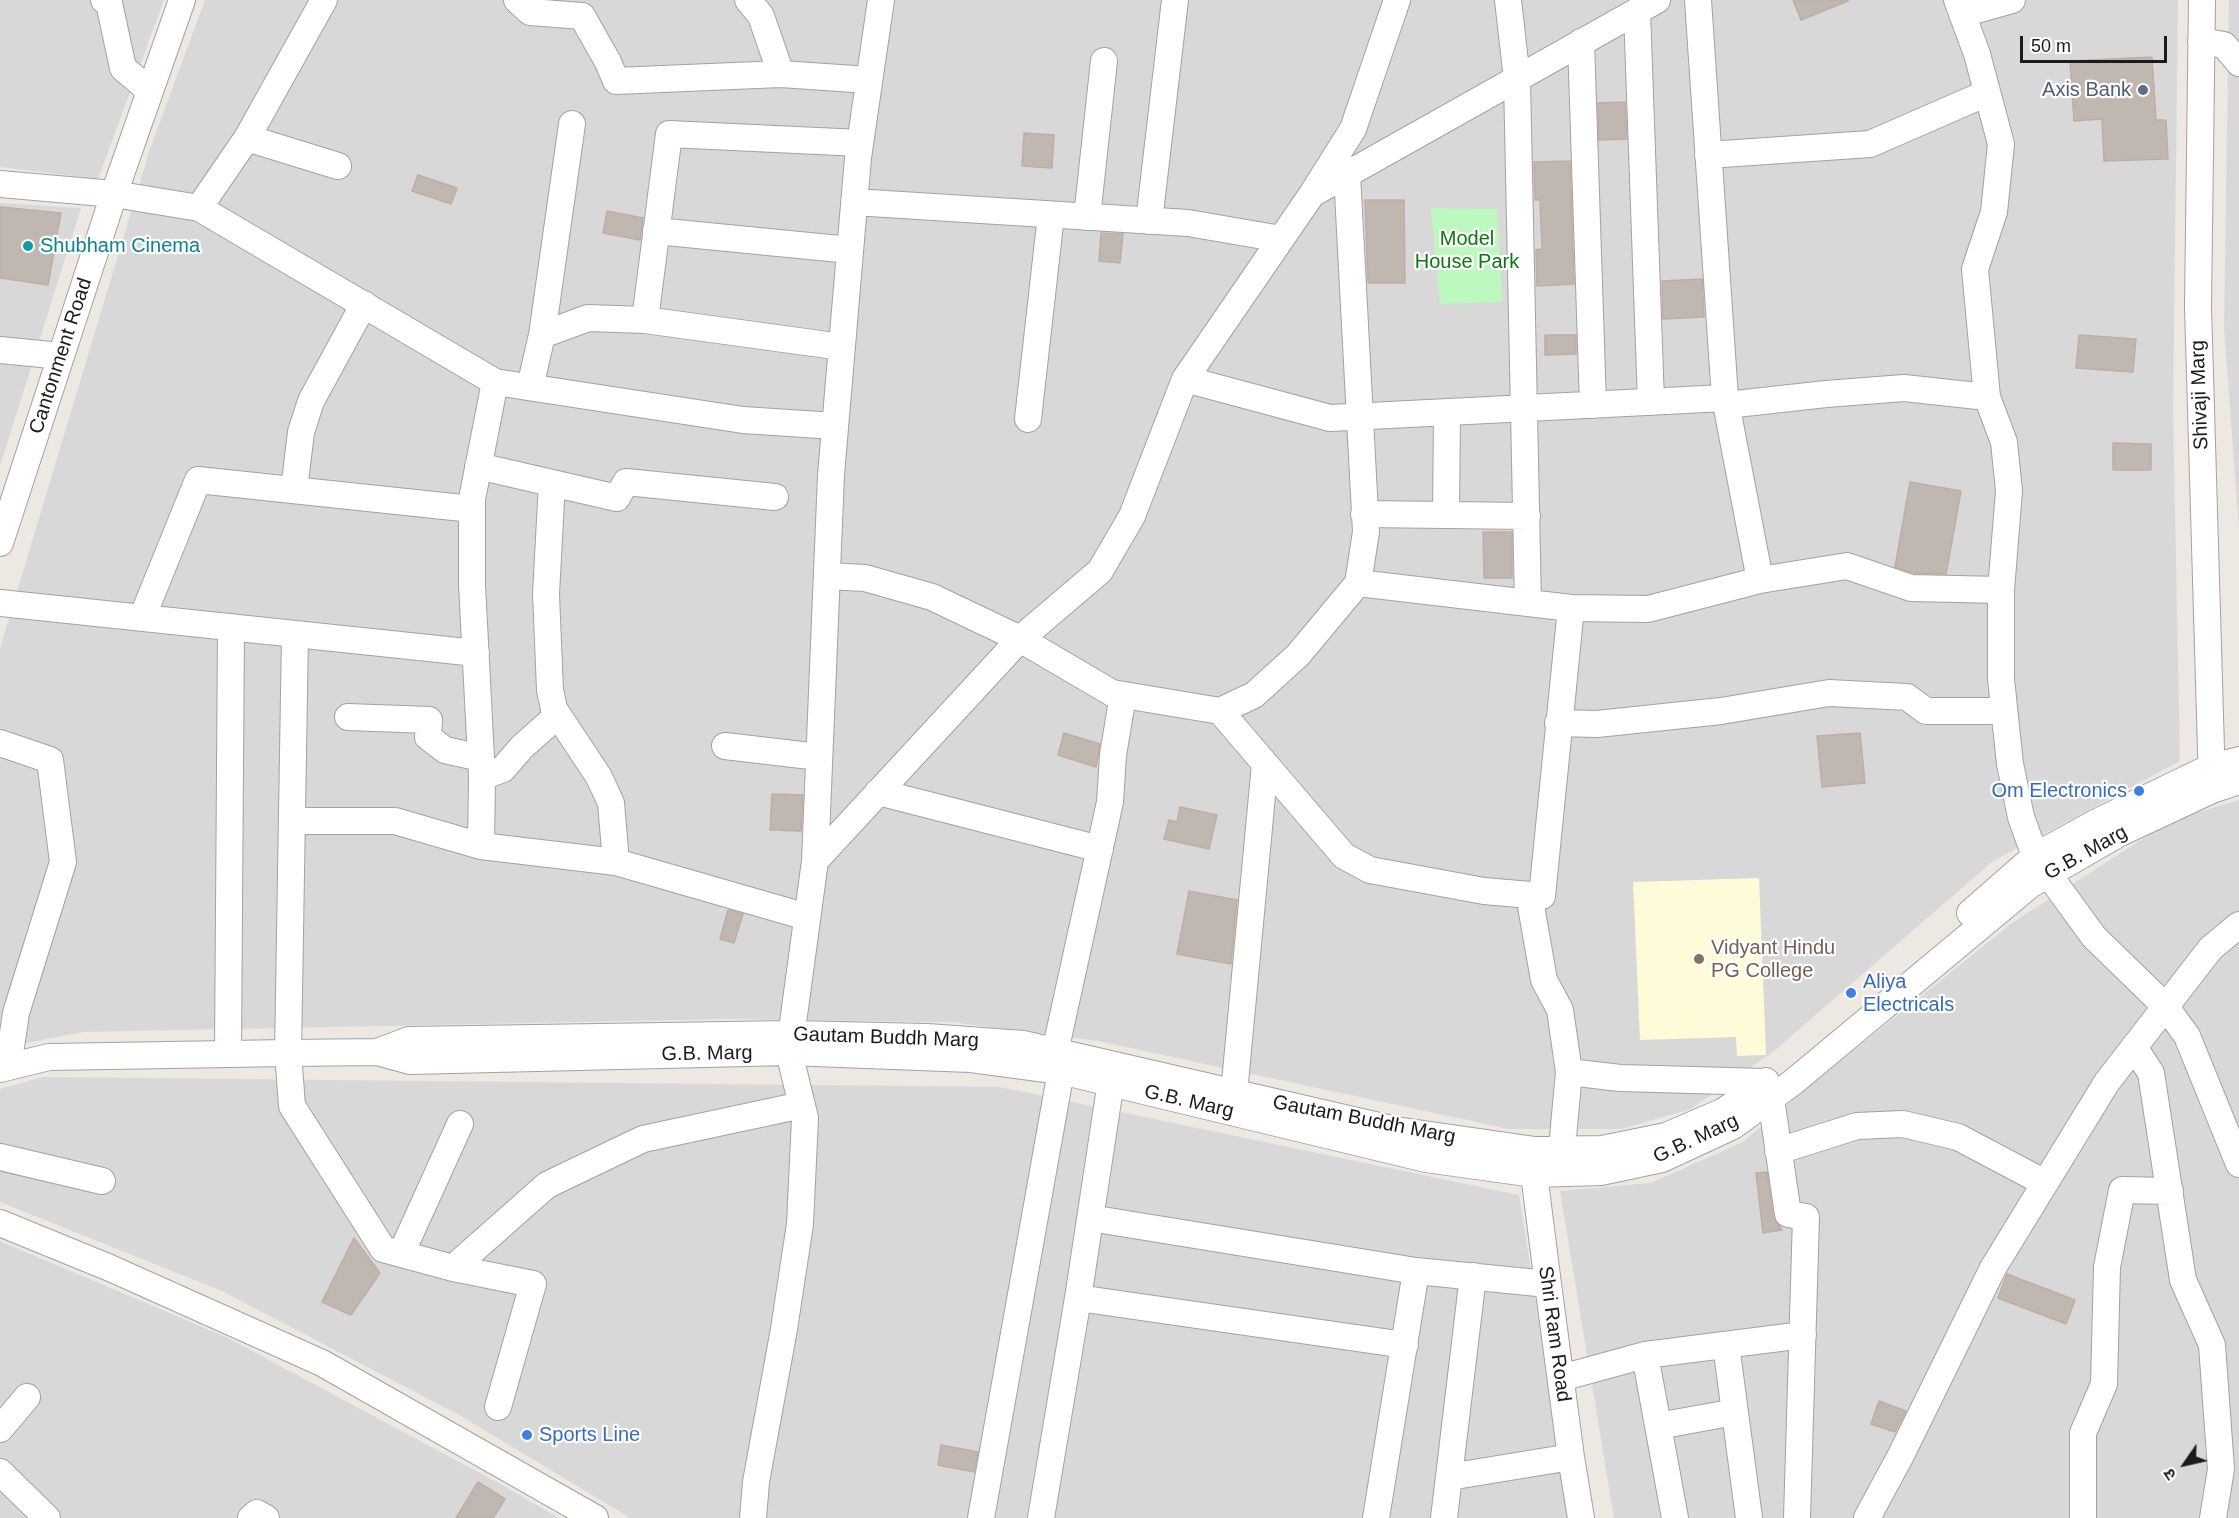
<!DOCTYPE html>
<meta charset="utf-8">
<style>
body{margin:0}
#map{position:relative;width:2239px;height:1518px;overflow:hidden;background:#ede8e1;font-family:Helvetica,"Noto Sans Devanagari",sans-serif}
canvas{display:block}
.north{position:absolute;left:2155px;top:1434px;width:60px;height:60px;-webkit-text-stroke:4px #fff;paint-order:stroke;rotate:236deg;font-size:16px;font-weight:700;line-height:24px;text-align:center;color:#1b1b1b}
.north::after{content:'';display:block;margin:auto;width:21px;height:27px;background:#1b1b1b;clip-path:polygon(50% 0,100% 100%,50% 72%,0 100%)}
.scale{position:absolute;left:2020px;top:36px;width:147px;height:27px;box-sizing:border-box;border:3px solid #1b1b1b;border-top:0;padding-left:8px;font-size:18px;line-height:21px;white-space:nowrap;color:#1b1b1b;-webkit-text-stroke:4px #fff;paint-order:stroke}
</style>
<div id="map">
<canvas width="2239" height="1518"></canvas>
<div class="north">उ</div>
<div class="scale">50 m</div>
</div>
<script>
const g = document.querySelector('canvas').getContext('2d');
g.lineJoin = 'round';
function fillPath(path, color) {
  g.fillStyle = color;
  g.fill(path, 'evenodd');
}
function toPath(rows) {
  const path = new Path2D();
  for (const r of rows) {
    path.moveTo(r[0], r[1]);
    for (let i = 2; i < r.length; i += 2) path.lineTo(r[i], r[i + 1]);
  }
  return path;
}
function trace(path, color, width, dash) {
  g.strokeStyle = color;
  g.lineWidth = width;
  g.lineCap = dash ? 'butt' : 'round';
  g.setLineDash(dash || []);
  g.stroke(path);
}
function write(font, color, halo, rows, align = 'center') {
  g.font = font + ' Helvetica,sans-serif';
  g.lineWidth = 4.5;
  g.setLineDash([]);
  g.textBaseline = 'middle';
  g.strokeStyle = halo;
  g.fillStyle = color;
  for (const [text, x, y, turn = 0] of rows) {
    g.save();
    g.translate(x, y);
    g.rotate((+turn || 0) * Math.PI / 180);
    g.textAlign = isNaN(turn) ? turn : align;
    if (halo) g.strokeText(text, 0, 0);
    g.fillText(text, 0, 0);
    g.restore();
  }
}
const residential = toPath([
 [0,0,164,0,98,179,0,167],
 [205,0,2178,0,2173,411,2180,761,1993,861,1774,1051,1691,1109,1621,1129,1509,1129,1098,1041,951,1022,725,1019,83,1032,0,1048,0,648,150,149],
 [2229,0,2239,0,2239,528,2224,327],
 [0,203,81,208,0,466],
 [2239,800,2239,1518,1614,1518,1560,1191,1651,1183,1743,1142,1796,1097,2012,923,2172,820],
 [43,1077,1000,1087,1519,1195,1570,1518,630,1518,461,1416,222,1291,0,1202,0,1089],
 [0,1241,228,1338,502,1485,559,1518,0,1518]
]);
const education = toPath([
 [1759,878,1766,1055,1737,1056,1736,1037,1640,1040,1633,882]
]);
const park = toPath([
 [1431,208,1497,209,1502,302,1440,304]
]);
const building = toPath([
 [1793,0,1848,0,1848,1,1801,20,1793,0],
 [2152,57,2156,120,2166,120,2168,159,2104,161,2102,119,2074,121,2070,61,2152,57],
 [1625,102,1627,139,1599,140,1598,103,1625,102],
 [1024,133,1054,135,1052,168,1022,166,1024,133],
 [1570,161,1574,284,1537,286,1536,250,1542,249,1540,200,1535,200,1534,162,1570,161],
 [418,175,457,188,451,204,412,191,418,175],
 [1365,200,1404,200,1405,283,1368,283,1365,200],
 [0,207,61,213,48,285,0,278,0,207],
 [607,211,643,218,640,240,603,233,607,211],
 [1101,233,1123,234,1120,263,1099,261,1101,233],
 [1702,279,1704,317,1663,319,1662,281,1702,279],
 [1545,335,1576,335,1576,354,1545,355,1545,335],
 [2079,335,2136,339,2133,372,2076,368,2079,335],
 [2113,443,2151,444,2151,470,2113,470,2113,443],
 [1910,482,1961,491,1946,574,1914,573,1895,567,1910,482],
 [1483,532,1512,532,1512,578,1484,578,1483,532],
 [1064,733,1100,744,1096,767,1058,755,1064,733],
 [1860,733,1865,783,1822,787,1817,736,1860,733],
 [772,794,803,795,801,831,770,830,772,794],
 [1180,807,1217,815,1209,849,1164,839,1169,820,1177,822,1180,807],
 [1189,891,1237,900,1231,964,1177,954,1189,891],
 [728,910,743,914,734,943,720,939,728,910],
 [1767,1172,1773,1216,1782,1230,1763,1233,1756,1173,1767,1172],
 [354,1238,380,1273,351,1315,322,1302,354,1238],
 [2007,1274,2075,1300,2066,1324,1998,1298,2007,1274],
 [1879,1401,1906,1411,1895,1432,1871,1424,1879,1401],
 [941,1445,978,1452,974,1472,938,1465,941,1445],
 [478,1482,505,1499,493,1518,456,1518,478,1482]
]);
const minor = toPath([
 [104,0,109,3,123,68,150,91],
 [517,0,530,12,582,16,608,62,616,81,781,74,869,80],
 [748,0,761,16,781,74],
 [1508,0,1517,79,1528,603],
 [1698,0,1725,398,1760,580],
 [1957,0,1977,54,2001,144,1994,212,1975,269,1987,397,2004,442,2009,491,2001,590,2001,679,2010,764,2021,817,2035,856,2094,937,2166,1007,2187,1036,2239,1164],
 [2202,0,2198,307,2212,783],
 [1637,11,1651,402],
 [1962,14,2012,0],
 [2201,41,2224,45,2239,63],
 [1581,42,1593,405],
 [247,138,338,166],
 [1708,155,1870,144,1987,93],
 [0,184,114,194,199,208,495,382,743,420,835,426],
 [1314,191,1353,129,1397,0],
 [854,202,1188,223,1281,239],
 [199,208,247,138,324,0],
 [1087,217,1104,61],
 [1149,221,1175,0],
 [656,231,850,250],
 [645,320,669,134,860,143],
 [542,335,588,318,645,320,842,347],
 [0,350,61,356],
 [1185,379,1330,418,1725,398],
 [530,387,542,335,572,124],
 [1727,405,1826,394,1904,388,1987,397],
 [1028,419,1051,215],
 [478,466,617,498,626,482,775,497],
 [552,483,546,594,550,690,554,709,599,777,611,803,616,862],
 [294,490,301,432,311,401,364,304],
 [1364,514,1527,516],
 [1446,515,1447,412],
 [0,543,114,194,182,0],
 [827,576,865,578,932,597,1020,639,1112,693,1220,711,1254,695,1298,655,1358,583,1366,532,1347,174],
 [1358,583,1571,608,1648,609,1760,580,1847,566,1911,588,2001,590],
 [0,603,476,653],
 [142,618,198,480,472,509],
 [295,634,288,1053,292,1106,383,1249,453,1268,533,1284,498,1407],
 [1220,711,1344,856,1370,870,1484,891,1542,896,1571,608],
 [348,717,429,720,428,737,445,750,481,758],
 [1558,723,1597,724,1721,711,1829,693,1907,697,1926,711,2004,711],
 [0,743,50,760,63,862,16,1013,8,1067],
 [725,746,819,757],
 [482,777,503,769,522,747,558,715],
 [878,792,1100,849],
 [292,821,395,821,481,846,616,862,807,917],
 [481,846,482,777,472,585,472,499,495,382],
 [815,861,831,475,858,158,881,0],
 [1529,895,1544,980,1560,1010,1569,1072,1562,1148],
 [1970,913,2035,856,2097,822,2211,767,2239,760],
 [2134,1047,2151,1073,2183,1280,2212,1345,2221,1469,2213,1518],
 [377,1052,409,1040,791,1034,927,1037,1023,1044,1396,1130,1535,1150,1602,1149,1666,1136,1724,1111,1766,1081],
 [1055,1052,1110,802,1113,755,1123,695],
 [228,1053,231,627],
 [0,1069,49,1057,288,1053,377,1052,410,1061,789,1052,971,1059,1061,1071,1426,1159,1534,1174,1601,1172,1662,1159,1733,1126,1792,1083,2030,885,2120,833,2212,790,2239,781],
 [1569,1072,1620,1078,1765,1082],
 [1234,1093,1265,764],
 [1771,1099,1788,1214,1806,1217,1797,1518],
 [1778,1151,1857,1126,1903,1124,1958,1137,2045,1183],
 [0,1157,102,1181],
 [1535,1159,1534,1174,1548,1284,1571,1457,1581,1518],
 [1090,1218,1416,1271,1548,1284],
 [0,1223,110,1268,322,1363,595,1518],
 [401,1254,460,1124],
 [453,1268,547,1185,643,1139,802,1105],
 [1078,1298,1405,1345],
 [1726,1345,1749,1518],
 [1645,1355,1675,1518],
 [1561,1378,1645,1355,1803,1335],
 [1658,1426,1735,1412],
 [0,1429,27,1397],
 [0,1472,47,1518],
 [1449,1477,1571,1457],
 [251,1518,257,1513,266,1518],
 [753,1518,756,1482,784,1329,800,1224,805,1118,789,1052,815,861,1020,639,1100,571,1132,516,1185,379,1312,194,1657,0],
 [981,1518,1061,1071],
 [1041,1518,1078,1298,1113,1068],
 [1376,1518,1416,1271],
 [1444,1518,1473,1276],
 [1867,1518,1901,1455,1993,1268,2107,1082,2211,948,2239,925],
 [2083,1518,2083,1433,2104,1384,2107,1267,2122,1190,2170,1191]
]);
const markers = [
 [2143,90,6,"#5c6f8a"],
 [28,246,6,"#0f9aa8"],
 [2139,791,6,"#3f7fe0"],
 [1699,959,6,"#8d6e63"],
 [1851,993,6,"#3f7fe0"],
 [527,1435,6,"#3f7fe0"]
];
const serviceNames = [
 ["Axis Bank",2131,90]
];
const parkNames = [
 ["Model",1467,239],
 ["House Park",1467,262]
];
const cultureNames = [
 ["Shubham Cinema",40,246]
];
const streetNames = [
 ["Cantonment Road",61,356,-72],
 ["Shivaji Marg",2200,395,-92],
 ["G.B. Marg",2086,853,-29],
 ["Gautam Buddh Marg",886,1038,2],
 ["G.B. Marg",707,1054,-1],
 ["G.B. Marg",1189,1102,13],
 ["Gautam Buddh Marg",1364,1120,11],
 ["G.B. Marg",1696,1139,-25],
 ["Shri Ram Road",1554,1334,82]
];
const shopNames = [
 ["Om Electronics",2127,791,"right"],
 ["Aliya",1863,982],
 ["Electricals",1863,1005],
 ["Sports Line",539,1435]
];
const educationNames = [
 ["Vidyant Hindu",1711,948],
 ["PG College",1711,971]
];
fillPath(residential, '#d9d8d8');
fillPath(education, '#fefcd8');
fillPath(park, '#bdf8be');
fillPath(building, '#c1b7b1');
trace(building, '#beaea4', 1.5);
trace(minor, '#a2a2a2', 28);
trace(minor, '#fff', 26);
for (const [x, y, r, color] of markers) {
  const dot = new Path2D();
  dot.arc(x, y, r, 0, 2 * Math.PI);
  g.fillStyle = color;
  g.fill(dot);
  trace(dot, '#fff', 2);
}
write('20px', '#4e5e75', '#fff', serviceNames, 'right');
write('20px', '#0d760f', '#fff', parkNames);
write('20px', '#0d838f', '#fff', cultureNames, 'left');
write('20px', '#1b1b1b', '#fff', streetNames);
write('20px', '#366cbe', '#fff', shopNames, 'left');
write('20px', '#785e54', '#fff', educationNames, 'left');
</script>
